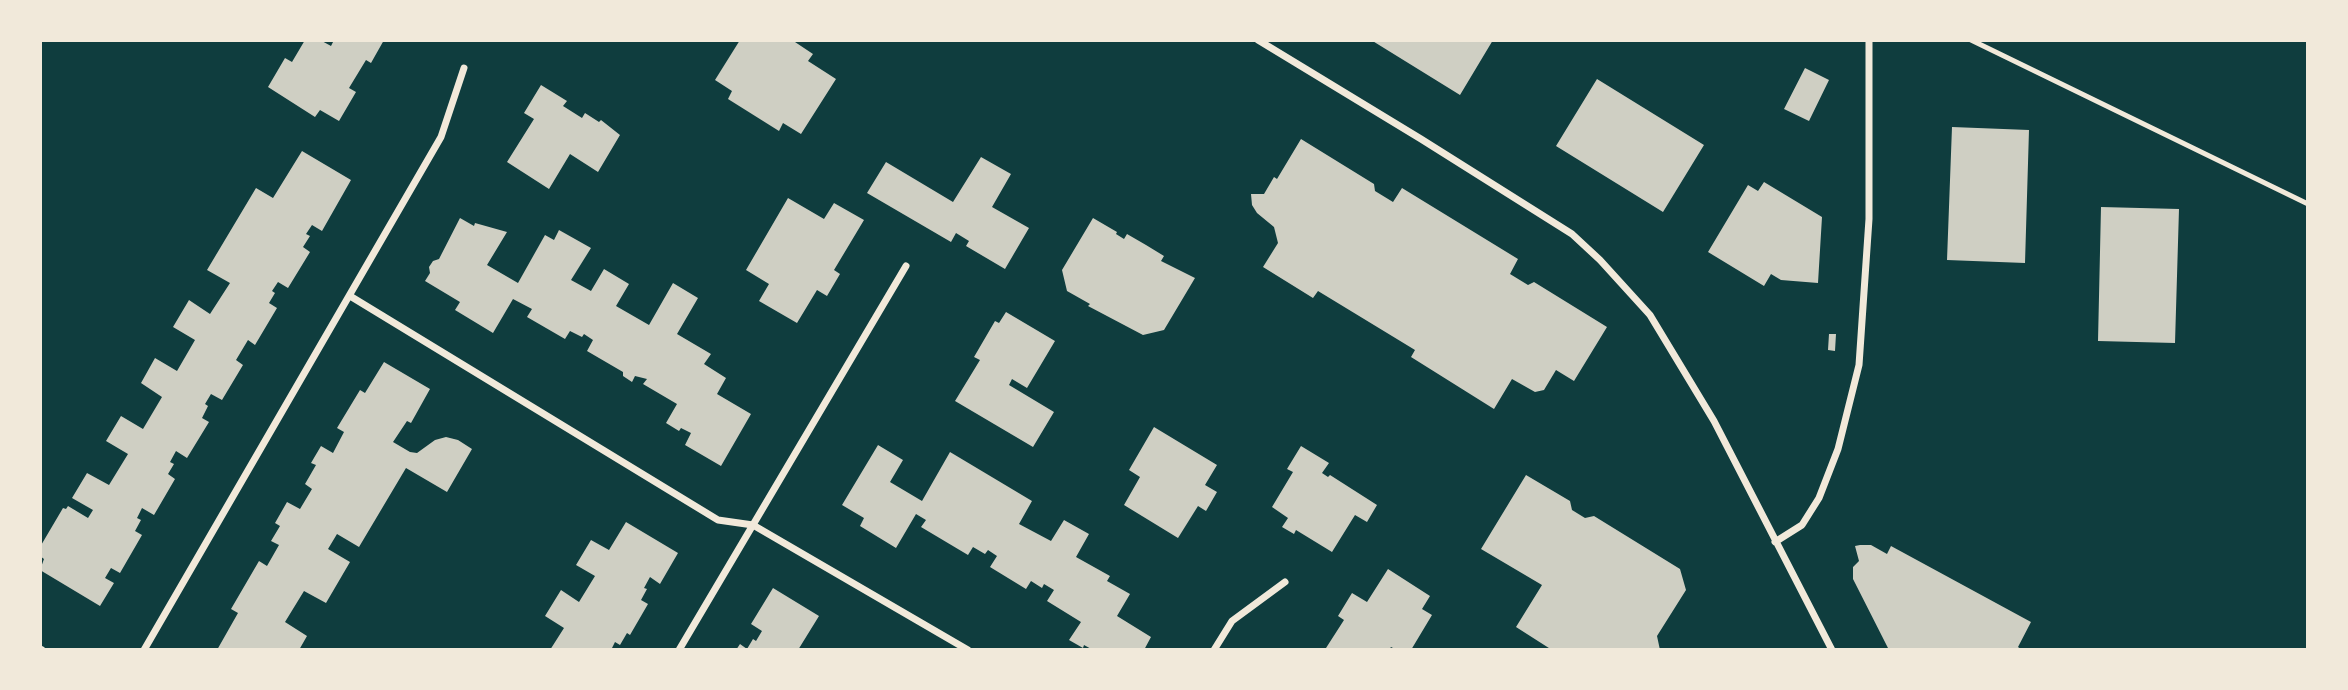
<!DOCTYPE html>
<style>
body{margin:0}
#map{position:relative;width:2348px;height:690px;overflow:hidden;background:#0f3d3e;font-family:"Alegreya Sans",sans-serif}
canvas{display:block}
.frame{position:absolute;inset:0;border:42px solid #f1e9da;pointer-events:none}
</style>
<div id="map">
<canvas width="2348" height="690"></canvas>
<div class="frame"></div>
</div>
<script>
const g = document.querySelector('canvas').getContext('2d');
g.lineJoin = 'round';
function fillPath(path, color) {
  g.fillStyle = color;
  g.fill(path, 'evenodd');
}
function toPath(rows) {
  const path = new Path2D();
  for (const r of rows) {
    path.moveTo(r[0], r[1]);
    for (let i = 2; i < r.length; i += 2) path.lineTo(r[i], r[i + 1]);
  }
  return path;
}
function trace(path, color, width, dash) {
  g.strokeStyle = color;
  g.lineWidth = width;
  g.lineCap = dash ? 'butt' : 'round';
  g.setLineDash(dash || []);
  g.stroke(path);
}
const building = toPath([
 [305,40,320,40,331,46,334,40,384,40,371,63,366,60,349,88,356,92,339,121,320,110,315,117,268,87,285,58,292,62],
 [740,40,778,42,792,40,813,54,808,61,836,79,801,134,783,123,779,131,728,99,732,91,715,80],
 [1371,40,1493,40,1460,95],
 [1805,68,1829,80,1809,121,1784,109],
 [1597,79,1704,145,1663,212,1556,146],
 [541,85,567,101,563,106,582,118,585,113,599,122,601,120,620,135,598,172,570,154,549,189,507,162,534,119,524,113],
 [1952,127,2029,130,2025,263,1947,260],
 [1301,139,1374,184,1375,191,1393,202,1402,188,1518,259,1510,274,1528,285,1534,282,1607,327,1574,381,1556,370,1544,390,1535,392,1512,379,1494,409,1411,357,1415,350,1318,291,1313,298,1263,267,1278,243,1274,227,1257,213,1252,205,1251,194,1264,194,1274,177,1277,179],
 [302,151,351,180,322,231,312,225,306,234,310,236,303,247,310,252,288,288,278,282,272,291,275,293,269,303,277,308,255,345,248,340,236,360,243,365,222,400,211,394,205,404,208,406,202,418,209,422,187,458,176,451,170,462,174,464,168,474,175,479,154,515,142,508,137,518,141,520,135,531,142,535,120,573,111,568,105,578,114,583,100,606,40,570,44,559,40,556,40,547,63,508,66,509,68,506,88,518,93,510,72,498,87,473,109,485,128,454,106,441,121,416,143,429,162,397,141,383,155,358,177,371,195,340,173,327,189,300,210,314,230,283,207,270,256,188,273,198],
 [981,157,1011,174,992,207,1029,228,1005,269,966,246,969,241,956,233,951,242,867,193,886,162,953,202],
 [1764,182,1822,217,1818,283,1781,280,1771,274,1764,286,1708,252,1748,185,1758,191],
 [788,198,824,219,834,203,864,220,834,270,840,274,827,296,817,290,797,323,759,301,769,284,746,270],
 [2101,207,2179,209,2175,343,2098,341],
 [460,218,474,226,475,223,507,232,487,265,518,283,545,235,554,240,559,230,591,248,571,280,591,291,604,269,629,284,616,306,649,325,673,283,698,298,677,334,711,354,704,364,726,378,717,394,751,414,721,466,685,445,691,433,681,428,679,431,666,423,677,404,643,384,647,379,635,376,632,382,623,376,623,372,587,351,593,340,584,334,582,337,570,331,565,339,527,317,532,309,513,299,493,333,455,310,460,302,425,281,430,273,429,267,433,261,439,259],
 [1093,218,1117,232,1116,234,1124,239,1127,234,1146,245,1164,256,1161,261,1195,278,1164,330,1143,335,1088,306,1090,304,1067,291,1062,270],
 [1006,312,1055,341,1027,388,1012,379,1009,385,1054,412,1033,447,955,401,980,360,974,357,995,321,999,323],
 [1829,334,1836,334,1835,351,1828,350],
 [384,362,430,389,411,423,407,421,393,442,410,452,417,453,435,440,446,437,458,440,472,449,447,492,406,468,359,547,337,534,328,549,350,562,326,603,304,591,285,622,307,636,299,650,217,650,238,613,231,609,259,561,267,566,279,545,271,541,280,526,275,523,287,502,300,509,312,489,305,484,316,465,311,463,321,446,333,453,344,432,337,428,360,390,365,393],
 [1154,427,1217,465,1205,485,1217,492,1206,511,1198,506,1178,538,1124,505,1140,477,1129,470],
 [878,445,903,460,890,482,922,501,950,452,1032,501,1019,524,1051,541,1064,520,1089,534,1076,557,1110,576,1107,581,1130,594,1117,616,1151,637,1144,650,1093,650,1084,645,1083,648,1069,640,1081,622,1047,601,1054,590,1044,584,1042,588,1031,581,1026,589,990,567,997,556,988,550,985,554,973,547,968,555,921,527,926,520,916,514,896,548,860,526,864,518,842,505],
 [1301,446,1329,463,1322,473,1328,477,1330,475,1377,505,1367,522,1355,515,1332,552,1296,530,1294,534,1282,527,1288,518,1272,507,1293,472,1287,469],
 [1526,475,1570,501,1572,510,1585,518,1594,516,1680,569,1686,590,1657,636,1660,650,1552,650,1516,627,1542,585,1481,549],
 [626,522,678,553,660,584,650,577,644,588,647,589,641,600,648,604,630,635,627,633,620,645,615,642,611,650,550,650,564,628,545,616,561,590,579,602,595,576,576,565,591,540,609,550],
 [1860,545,1871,545,1887,554,1891,546,2031,622,2018,647,2022,650,1889,650,1853,579,1853,567,1859,561,1855,546],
 [1388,569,1430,596,1422,609,1432,615,1411,650,1397,650,1391,647,1389,650,1330,650,1326,648,1344,620,1338,616,1352,593,1367,602],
 [773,588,819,616,798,650,736,650,740,644,747,649,753,639,756,641,762,631,751,624]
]);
const service = toPath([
 [1971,40,2308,204]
]);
const minor = toPath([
 [1258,40,1421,139,1572,234,1600,260,1650,315,1714,421,1832,650],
 [350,296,718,520,753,525,968,650],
 [1775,542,1802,525,1819,498,1838,449,1859,365,1869,219,1869,40],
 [40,649,42,650],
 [144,650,441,137,464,68],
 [679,650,906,266],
 [1214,650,1232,621,1285,582]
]);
fillPath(building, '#cfcfc3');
trace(service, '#f1e9da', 5);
trace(minor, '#f1e9da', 7);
</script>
